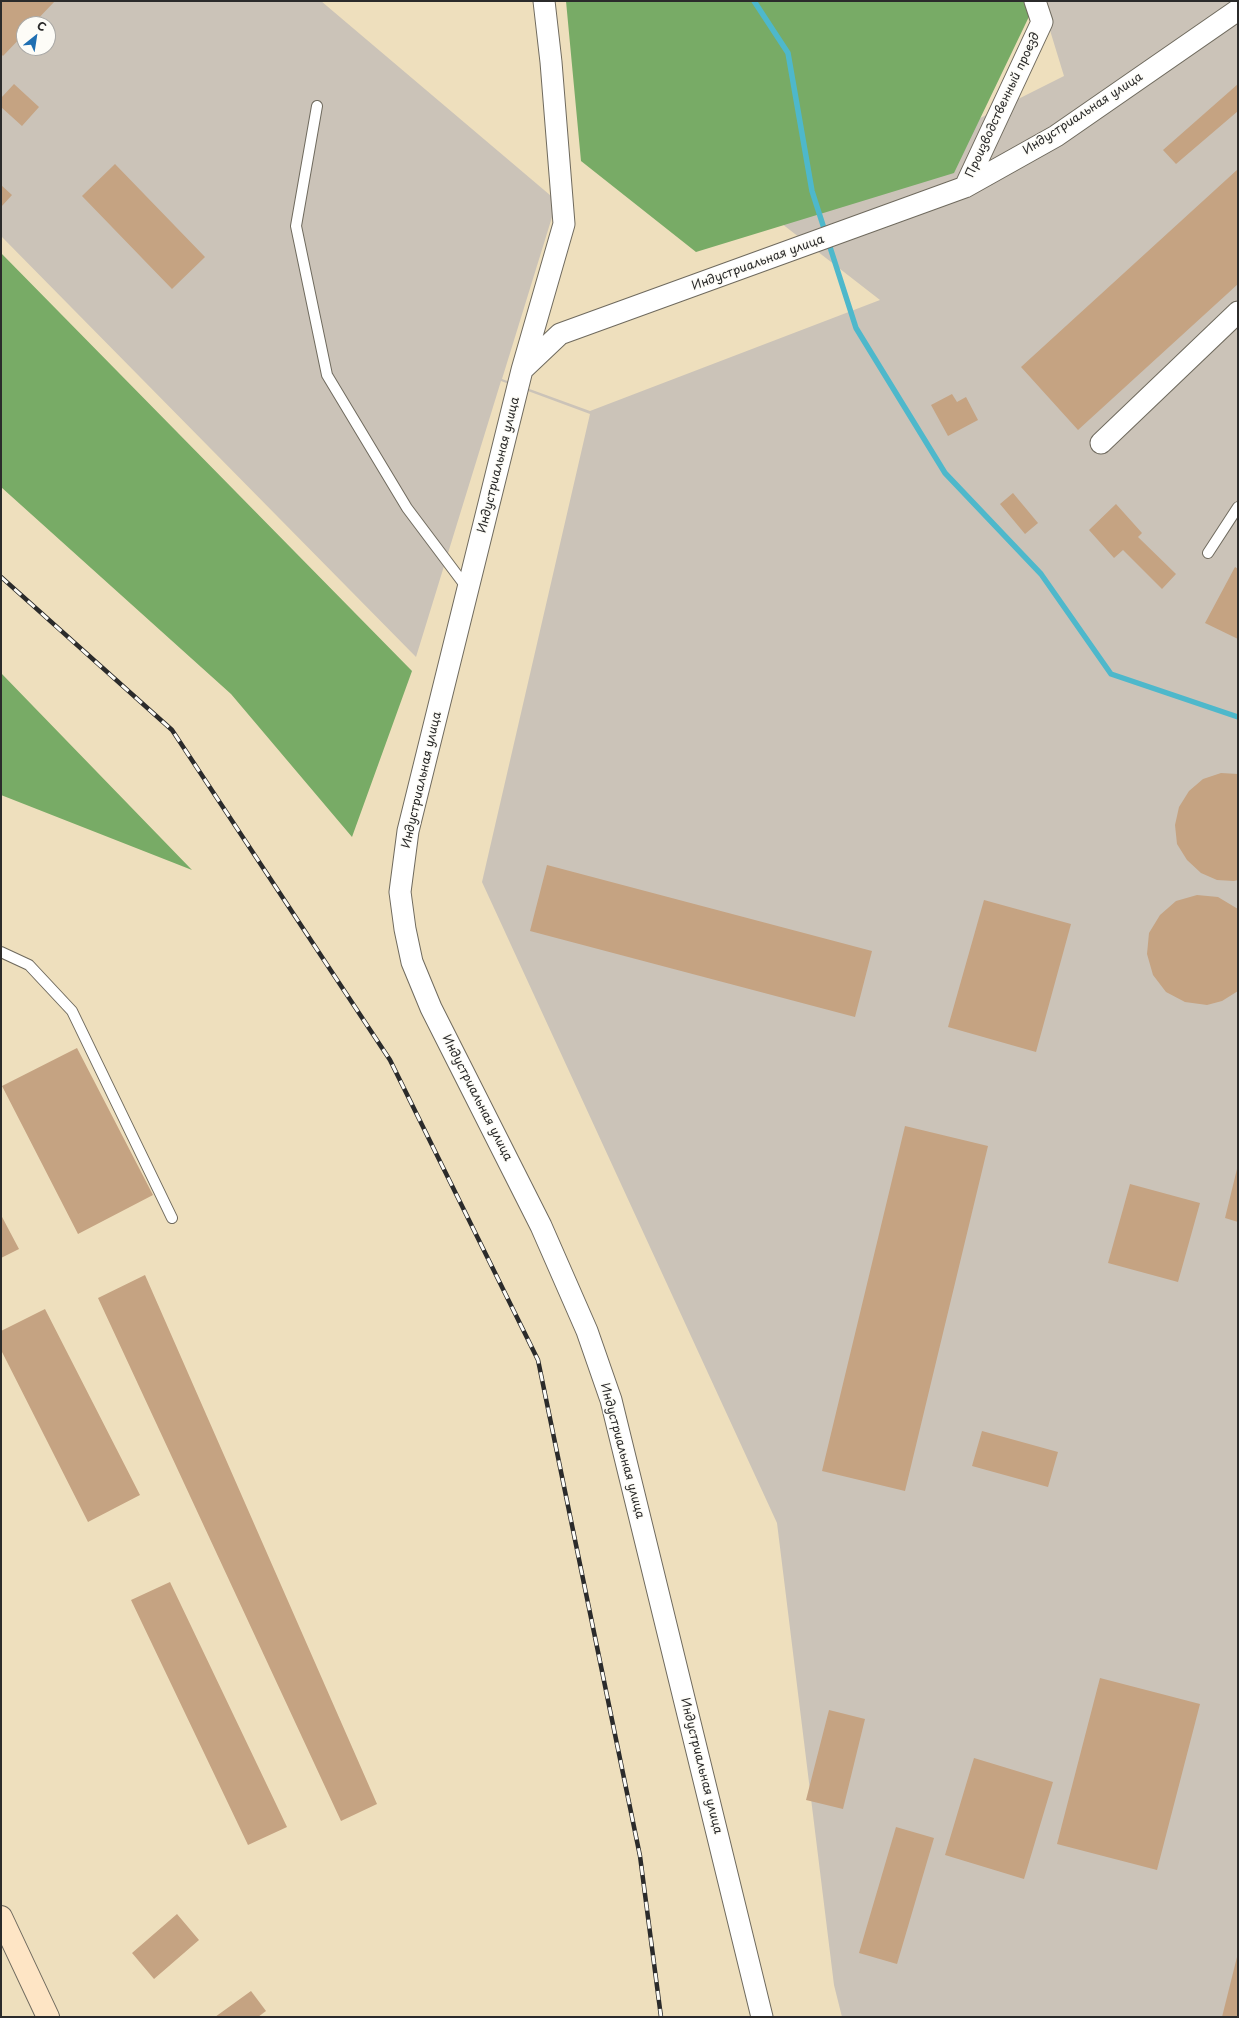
<!DOCTYPE html>
<meta charset="utf-8">
<style>
body{margin:0}
#map{position:relative;width:1239px;height:2018px;overflow:hidden;background:#eedfbd;font-family:"Playpen Sans",sans-serif}
canvas{display:block}
.frame{position:absolute;inset:0;border:2px solid #2b2b2b;pointer-events:none}
.north{position:absolute;left:16px;top:16px;width:40px;height:40px;box-sizing:border-box;background:#fdfcf7;border:1px solid #a9a8a5;border-radius:50%;rotate:30deg;font-size:11px;font-weight:700;line-height:16px;text-align:center;color:#2b2b2b}
.north::after{content:'';display:block;margin:auto;width:14px;height:18px;background:#1f6fb2;clip-path:polygon(50% 0,100% 100%,50% 72%,0 100%)}
</style>
<div id="map">
<canvas width="1239" height="2018"></canvas>
<div class="frame"></div>
<div class="north">С</div>
</div>
<script>
const g = document.querySelector('canvas').getContext('2d');
g.lineJoin = 'round';
function fillPath(path, color) {
  g.fillStyle = color;
  g.fill(path, 'evenodd');
}
function toPath(rows) {
  const path = new Path2D();
  for (const r of rows) {
    path.moveTo(r[0], r[1]);
    for (let i = 2; i < r.length; i += 2) path.lineTo(r[i], r[i + 1]);
  }
  return path;
}
function trace(path, color, width, dash) {
  g.strokeStyle = color;
  g.lineWidth = width;
  g.lineCap = dash ? 'butt' : 'round';
  g.setLineDash(dash || []);
  g.stroke(path);
}
function write(font, color, halo, rows, align = 'center') {
  g.font = font + ' "Playpen Sans",sans-serif';
  g.lineWidth = 3;
  g.setLineDash([]);
  g.textBaseline = 'middle';
  g.strokeStyle = halo;
  g.fillStyle = color;
  for (const [text, x, y, turn = 0] of rows) {
    g.save();
    g.translate(x, y);
    g.rotate((+turn || 0) * Math.PI / 180);
    g.textAlign = isNaN(turn) ? turn : align;
    if (halo) g.strokeText(text, 0, 0);
    g.fillText(text, 0, 0);
    g.restore();
  }
}
const industrial = toPath([
 [1,1,321,1,557,201,502,379,590,411,880,300,777,220,1064,76,1041,1,1238,1,1238,2017,842,2017,834,1985,777,1523,482,882,590,414,501,381,416,657,1,236],
 [24,24,48,24,48,48,24,48]
]);
const forest = toPath([
 [566,1,1035,1,1036,2,954,173,696,252,581,161],
 [1,253,412,671,352,837,231,694,1,487],
 [1,673,192,870,1,795]
]);
const stream = toPath([
 [754,1,788,53,812,191,856,328,945,473,1041,574,1111,674,1238,717]
]);
const building = toPath([
 [1,1,55,1,33,24,24,24,24,34,3,56,1,54],
 [14,84,39,107,22,126,1,107,1,98],
 [1238,84,1238,111,1176,164,1163,150],
 [115,164,205,257,172,289,82,196],
 [1238,169,1238,284,1078,430,1021,367],
 [1,185,12,195,1,207],
 [952,394,957,402,966,397,978,420,948,436,931,405],
 [1013,493,1038,523,1025,534,1000,504],
 [1116,504,1142,533,1138,537,1176,574,1162,589,1123,550,1114,558,1089,530],
 [1235,567,1238,569,1238,639,1205,623],
 [1221,773,1238,774,1238,880,1234,881,1217,880,1201,873,1187,860,1177,844,1175,825,1179,807,1189,791,1203,779],
 [547,865,872,951,855,1017,530,931],
 [1197,895,1218,897,1238,909,1238,991,1222,1001,1207,1005,1185,1002,1166,992,1153,975,1147,954,1149,933,1160,915,1176,901],
 [984,900,1071,924,1036,1052,948,1027],
 [77,1048,153,1195,78,1234,2,1086],
 [905,1126,988,1146,905,1491,822,1471],
 [1237,1169,1238,1169,1238,1222,1225,1218],
 [1130,1184,1200,1203,1178,1282,1108,1263],
 [1,1215,19,1249,1,1258],
 [145,1275,377,1804,341,1821,98,1298],
 [45,1309,140,1495,88,1522,1,1350,1,1331],
 [982,1431,1058,1452,1048,1487,972,1466],
 [170,1582,287,1827,248,1845,131,1600],
 [1100,1678,1200,1704,1157,1870,1057,1844],
 [829,1710,865,1719,843,1809,806,1800],
 [974,1758,1053,1782,1024,1879,945,1855],
 [896,1827,934,1838,897,1964,859,1953],
 [177,1914,199,1940,154,1979,132,1953],
 [1237,1957,1238,2017,1222,2017],
 [251,1991,266,2011,258,2017,215,2017]
]);
const lane = toPath([
 [317,106,296,226,327,375,407,508,467,588],
 [1208,553,1238,507],
 [1,952,29,965,72,1011,172,1218]
]);
const street = toPath([
 [965,187,1042,22,1035,1],
 [522,370,564,224,551,62,544,1],
 [1101,443,1238,312],
 [762,2017,611,1400,587,1331,541,1226,431,1008,412,962,405,929,400,892,408,831,522,370,560,334,965,187,1056,136,1238,10]
]);
const secondary = toPath([
 [1,1917,48,2017]
]);
const rail = toPath([
 [1,577,172,730,390,1060,538,1360,640,1856,661,2017]
]);
const streetNames = [
 ["Производственный проезд",1003,105,-65],
 ["Индустриальная улица",1083,114,-33],
 ["Индустриальная улица",758,263,-20],
 ["Индустриальная улица",499,465,-76],
 ["Индустриальная улица",422,780,-77],
 ["Индустриальная улица",477,1098,63],
 ["Индустриальная улица",622,1451,75],
 ["Индустриальная улица",701,1766,76]
];
fillPath(industrial, '#cbc3b8');
fillPath(forest, '#78ab66');
trace(stream, '#4eb8cb', 5.5);
fillPath(building, '#c5a382');
trace(lane, '#6f6a5e', 12);
trace(street, '#6f6a5e', 23);
trace(secondary, '#6f6a5e', 24);
trace(lane, '#fff', 10);
trace(street, '#fff', 21);
trace(secondary, '#fee5c5', 22);
trace(rail, '#2b2b2b', 4.5);
trace(rail, '#fdfcf7', 3, [9]);
write('12px', '#2b2b2b', '#fdfcf7', streetNames);
</script>
